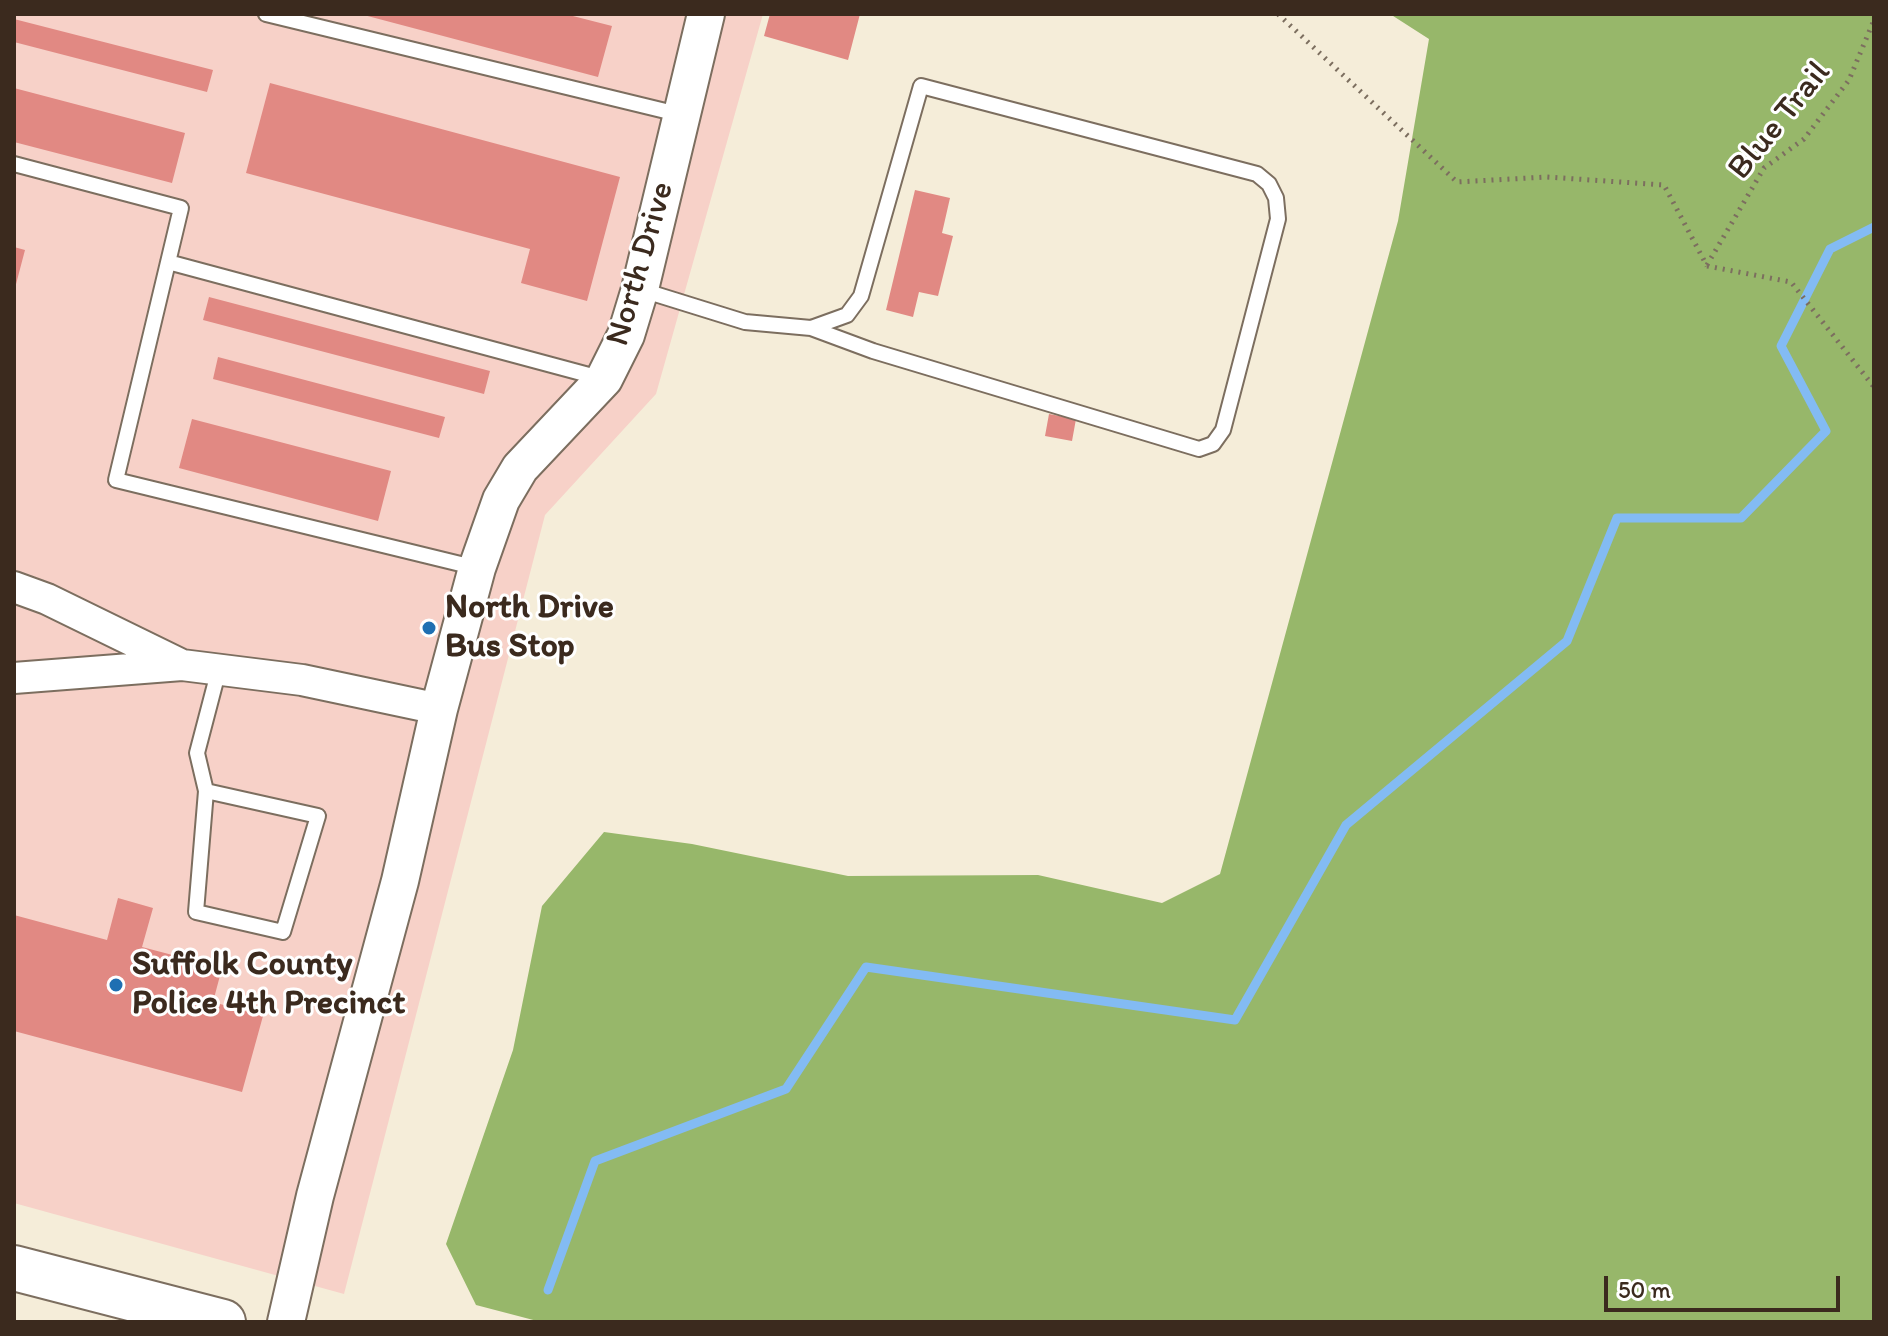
<!DOCTYPE html>
<style>
body{margin:0}
#map{position:relative;width:1888px;height:1336px;overflow:hidden;background:#f5edd9;font-family:Itim,sans-serif}
canvas{display:block}
.frame{position:absolute;inset:0;border:16px solid #3b2a1e;pointer-events:none}
.scale{position:absolute;left:1604px;top:1276px;width:236px;height:36px;box-sizing:border-box;border:4px solid #3b2a1e;border-top:0;padding-left:10px;font-size:24px;line-height:28px;white-space:nowrap;color:#3b2a1e;-webkit-text-stroke:6px #fff;paint-order:stroke}
</style>
<div id="map">
<canvas width="1888" height="1336"></canvas>
<div class="frame"></div>
<div class="scale">50 m</div>
</div>
<script>
const g = document.querySelector('canvas').getContext('2d');
g.lineJoin = 'round';
function fillPath(path, color) {
  g.fillStyle = color;
  g.fill(path, 'evenodd');
}
function toPath(rows) {
  const path = new Path2D();
  for (const r of rows) {
    path.moveTo(r[0], r[1]);
    for (let i = 2; i < r.length; i += 2) path.lineTo(r[i], r[i + 1]);
  }
  return path;
}
function trace(path, color, width, dash) {
  g.strokeStyle = color;
  g.lineWidth = width;
  g.lineCap = dash ? 'butt' : 'round';
  g.setLineDash(dash || []);
  g.stroke(path);
}
function write(font, color, halo, rows, align = 'center') {
  g.font = font + ' Itim,sans-serif';
  g.lineWidth = 6;
  g.setLineDash([]);
  g.textBaseline = 'middle';
  g.strokeStyle = halo;
  g.fillStyle = color;
  for (const [text, x, y, turn = 0] of rows) {
    g.save();
    g.translate(x, y);
    g.rotate((+turn || 0) * Math.PI / 180);
    g.textAlign = isNaN(turn) ? turn : align;
    if (halo) g.strokeText(text, 0, 0);
    g.fillText(text, 0, 0);
    g.restore();
  }
}
const built = toPath([
 [14,14,763,14,656,394,545,515,344,1294,14,1203]
]);
const forest = toPath([
 [1390,14,1874,14,1874,1322,541,1322,476,1305,446,1244,513,1050,542,906,604,832,692,844,848,876,1038,875,1162,903,1220,874,1398,221,1429,39]
]);
const stream = toPath([
 [548,1290,595,1161,786,1089,866,967,1235,1020,1346,825,1567,641,1617,518,1741,518,1826,431,1781,346,1830,249,1874,227]
]);
const building = toPath([
 [360,14,565,14,612,26,598,77],
 [770,14,860,14,848,60,764,36],
 [14,19,213,70,207,92,14,42],
 [270,83,620,177,587,301,521,283,530,249,246,173],
 [14,88,185,133,172,183,14,142],
 [915,190,950,198,942,233,953,236,938,296,919,292,913,317,886,310],
 [14,247,25,250,15,288,14,288],
 [209,297,490,371,484,394,203,320],
 [218,357,445,417,439,438,213,379],
 [1049,414,1076,419,1072,441,1045,436],
 [192,419,391,471,378,521,179,468],
 [118,898,153,908,142,947,222,968,213,1002,263,1016,242,1092,14,1031,14,915,107,940]
]);
const path = toPath([
 [1278,14,1457,182,1547,177,1664,185,1707,266],
 [1707,265,1764,168,1804,139,1849,80,1874,20],
 [1707,266,1791,282,1874,387]
]);
const service = toPath([
 [266,14,682,115],
 [14,164,181,208,116,480,477,568],
 [168,262,600,378],
 [642,290,745,322,811,328,847,315,861,296,921,86,1257,174,1269,184,1276,198,1278,219,1223,430,1213,444,1199,449,873,351,811,328],
 [206,791,318,816,283,932,196,912,206,791,197,753,219,669]
]);
const minor = toPath([
 [14,587,47,599,180,664],
 [14,678,182,665,302,680,439,709]
]);
const tertiary = toPath([
 [286,1322,315,1196,400,881,439,709,477,568,501,500,520,468,604,379,626,335,640,289,706,14]
]);
const trunk = toPath([
 [14,1268,223,1322]
]);
const markers = [
 [429,628,8,"#1f6fb2"],
 [116,985,8,"#1f6fb2"]
];
const streetNames = [
 ["Blue Trail",1780,121,-51],
 ["North Drive",641,264,-74]
];
const poiNames = [
 ["North Drive",445,608],
 ["Bus Stop",445,647],
 ["Suffolk County",132,965],
 ["Police 4th Precinct",132,1004]
];
fillPath(built, '#f7d1c8');
fillPath(forest, '#97b76a');
trace(stream, '#83bbf3', 9);
fillPath(building, '#e18983');
trace(service, '#7c6e5f', 18);
trace(minor, '#7c6e5f', 34);
trace(tertiary, '#7c6e5f', 40);
trace(trunk, '#7c6e5f', 48);
trace(path, '#7c6e5f', 5, [2, 6]);
trace(service, '#fff', 14);
trace(minor, '#fff', 30);
trace(tertiary, '#fff', 36);
trace(trunk, '#fff', 44);
for (const [x, y, r, color] of markers) {
  const dot = new Path2D();
  dot.arc(x, y, r, 0, 2 * Math.PI);
  g.fillStyle = color;
  g.fill(dot);
  trace(dot, '#fff', 3);
}
write('34px', '#3b2a1e', '#fff', streetNames);
write('bold 34px', '#3b2a1e', '#fff', poiNames, 'left');
</script>
